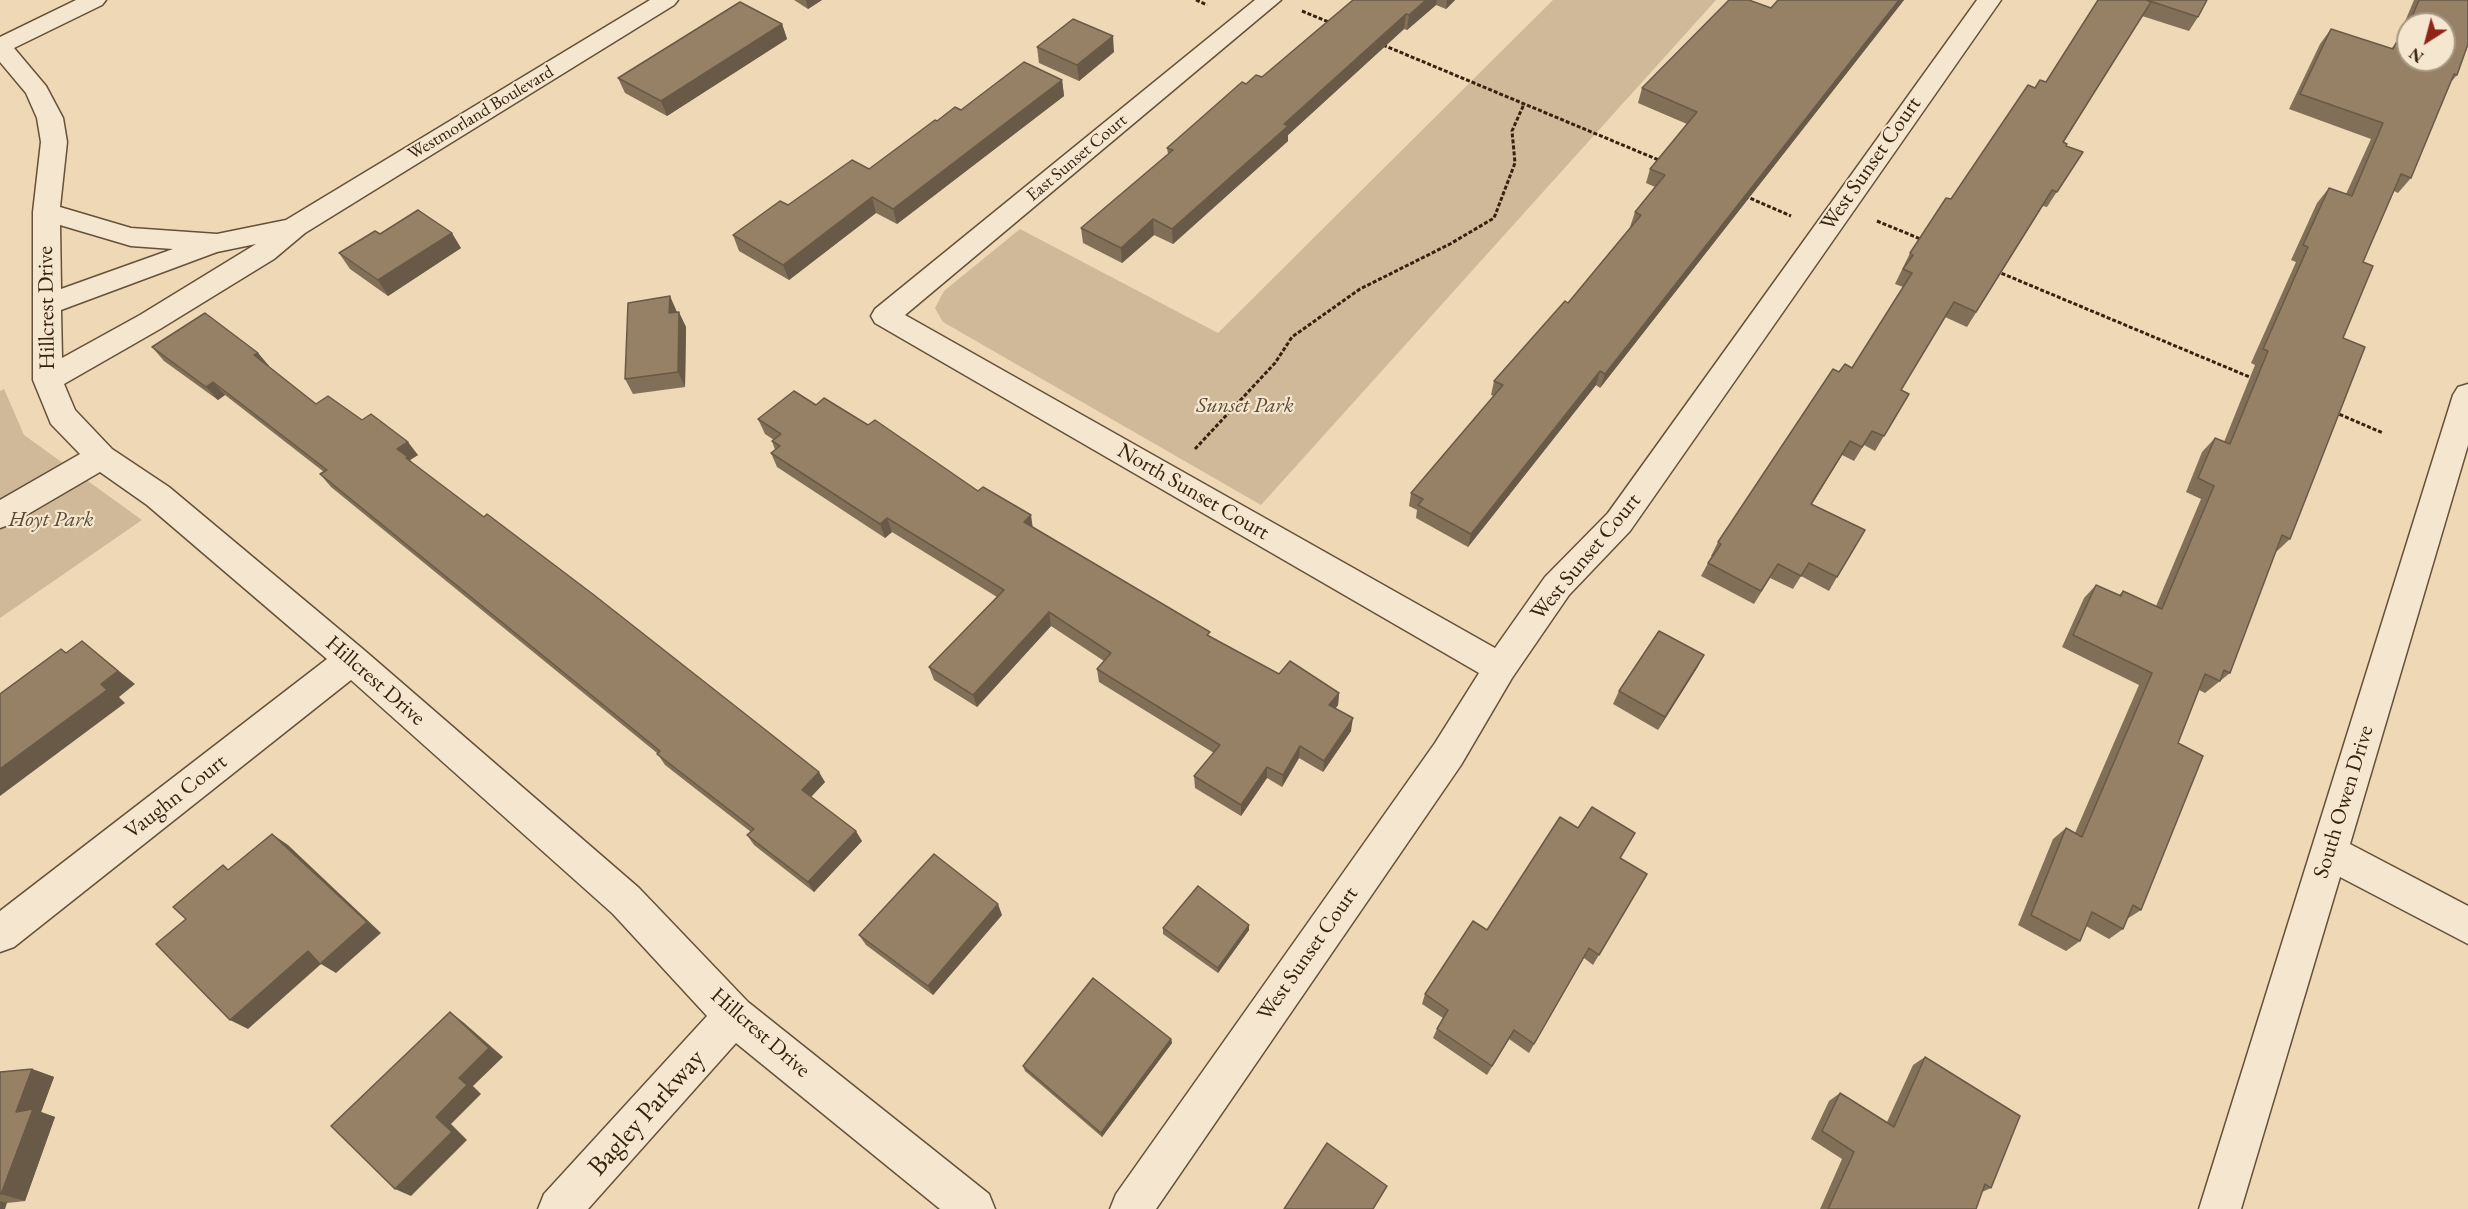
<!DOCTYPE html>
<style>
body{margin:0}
#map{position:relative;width:2468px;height:1209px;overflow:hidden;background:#eed8b5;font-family:"EB Garamond",serif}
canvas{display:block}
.north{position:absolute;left:2396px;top:12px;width:60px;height:60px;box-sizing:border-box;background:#f4e6cf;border:2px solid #a89883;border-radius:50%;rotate:216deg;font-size:16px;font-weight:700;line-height:24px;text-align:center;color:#372210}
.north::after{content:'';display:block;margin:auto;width:21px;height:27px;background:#8f2418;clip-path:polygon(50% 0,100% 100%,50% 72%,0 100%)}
</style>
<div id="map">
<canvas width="2468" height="1209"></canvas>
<div class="north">N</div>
</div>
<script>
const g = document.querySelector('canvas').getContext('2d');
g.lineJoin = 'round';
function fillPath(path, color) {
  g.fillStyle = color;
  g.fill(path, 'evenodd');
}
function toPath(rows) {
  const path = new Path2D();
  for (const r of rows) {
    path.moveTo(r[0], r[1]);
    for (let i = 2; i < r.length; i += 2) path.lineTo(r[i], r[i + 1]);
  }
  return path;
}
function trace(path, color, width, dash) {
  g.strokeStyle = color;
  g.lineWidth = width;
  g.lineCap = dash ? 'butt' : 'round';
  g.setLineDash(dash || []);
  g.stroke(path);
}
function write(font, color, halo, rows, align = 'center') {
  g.font = font + ' "EB Garamond",serif';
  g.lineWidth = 4.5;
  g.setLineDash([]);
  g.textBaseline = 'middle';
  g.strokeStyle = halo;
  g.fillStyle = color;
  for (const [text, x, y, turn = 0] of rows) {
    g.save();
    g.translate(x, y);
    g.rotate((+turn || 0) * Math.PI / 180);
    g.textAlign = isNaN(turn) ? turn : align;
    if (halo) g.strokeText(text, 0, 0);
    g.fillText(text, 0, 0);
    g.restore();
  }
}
const green = toPath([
 [1553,0,1716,0,1261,505,943,322,935,308,944,291,1020,229,1218,333],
 [4,389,24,435,142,520,0,618,0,391]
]);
const path = toPath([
 [1196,0,1207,5],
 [1302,11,1331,23],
 [1383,45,1661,161],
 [1745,196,1791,216],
 [1877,221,1923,240],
 [1996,271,2252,378],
 [2334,412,2383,433],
 [1195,449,1275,363,1292,337,1360,289,1450,244,1494,218,1515,163,1512,131,1524,104]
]);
const minor = toPath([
 [76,0,106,0,102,5,14,48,46,86,63,118,67,142,60,207,131,228,217,234,286,220,650,0,678,0,674,5,305,233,274,259,160,329,64,384,75,410,112,449,169,487,364,650,639,888,748,1002,989,1194,995,1209,940,1209,736,1043,588,1209,538,1209,544,1194,707,1016,613,914,351,680,14,947,0,952,0,911,327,659,147,505,100,472,11,524,0,528,0,500,80,454,51,424,33,380,33,212,41,142,37,118,26,93,0,62,0,37,76,0],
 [60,225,131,246,173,249,61,289,60,225],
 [256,244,140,315,62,358,61,310,217,252,256,244],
 [1255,0,1281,0,905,315,1495,648,1545,577,1608,513,1977,0,2001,0,1630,531,1569,595,1512,678,1461,765,1156,1209,1110,1209,1116,1194,1435,743,1479,673,875,323,871,316,875,309,1255,0],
 [2468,384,2468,445,2350,844,2468,906,2468,944,2340,877,2241,1209,2199,1209,2453,395,2458,387,2468,384]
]);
const wall = toPath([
 [794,0,822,0,808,9],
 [1353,0,1455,0,1446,9,1436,5,1407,30,1404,29,1288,135,1288,141,1173,244,1154,235,1122,263,1083,243,1081,228,1168,154,1167,148,1246,84,1262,77],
 [1778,0,1904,0,1600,388,1596,385,1468,547,1416,518,1417,510,1409,506,1411,493,1494,396,1491,395,1494,381,1568,303,1631,227,1630,227,1635,212,1655,187,1646,183,1650,169,1687,124,1638,103,1642,88,1771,8],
 [2098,0,2207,0,2198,17,2189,31,2142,16,2064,142,2066,146,2073,167,2047,207,2043,206,1967,327,1945,317,1901,390,1909,394,1875,451,1864,445,1854,461,1842,455,1812,504,1837,577,1829,591,1801,576,1793,589,1770,578,1754,604,1701,576,1708,563,1712,557,1711,556,1718,542,1839,372,1852,368,1903,287,1895,284,1910,253,2035,88,2046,82],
 [2414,0,2468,0,2457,75,2451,82,2411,178,2398,193,2394,191,2363,262,2290,539,2276,552,2275,552,2230,673,2205,693,2199,690,2178,743,2141,910,2127,919,2123,929,2109,939,2086,926,2080,941,2066,951,2018,925,2053,839,2066,828,2075,833,2139,685,2062,647,2084,598,2096,585,2119,595,2123,591,2156,606,2201,499,2186,492,2202,452,2215,438,2224,442,2255,365,2251,363,2296,262,2291,260,2317,203,2329,188,2346,194,2371,139,2289,109,2320,44,2331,29,2391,49,2396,43],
 [2408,24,2444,24,2408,60],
 [782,24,787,39,667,116,625,93,618,78],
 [1037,47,1114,52,1079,81,1039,63],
 [1062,80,1064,96,897,224,876,213,789,280,739,251,733,235,788,205,869,169,937,121,961,110],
 [380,234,461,248,388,296,350,269,339,253],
 [677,312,686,327,685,387,633,394,625,379],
 [152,347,258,353,269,366,268,366,316,404,362,420,418,455,410,460,412,463,825,782,811,797,862,841,814,892,754,845,747,835,751,832,665,765,657,753,331,487,320,474,324,472,225,395,218,400,164,361],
 [816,405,1033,528,1210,636,1279,674,1339,693,1338,705,1335,709,1351,731,1323,772,1299,758,1282,787,1267,778,1241,816,1195,788,1194,776,1214,753,1099,682,1097,669,1104,661,1051,626,977,707,934,680,929,667,997,597,892,532,885,538,777,467,771,453,775,450,772,441,774,440,765,434,758,419],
 [1704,655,1697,668,1658,730,1613,704,1619,691],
 [1620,858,1647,874,1593,965,1584,958,1529,1053,1509,1039,1487,1075,1433,1038,1437,1029,1443,1018,1422,1004,1425,994,1487,930],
 [1002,915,933,995,866,945,859,935],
 [1163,928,1249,930,1218,973,1163,934],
 [1171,1039,1172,1043,1102,1137,1025,1071,1023,1066],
 [1925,1057,1991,1188,1982,1192,1976,1209,1820,1209,1842,1159,1811,1139,1829,1101,1840,1093,1887,1122,1913,1065],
 [32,1069,54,1077,41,1112,55,1117,25,1201,7,1203,0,1209,0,1072]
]);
const shadedWall = toPath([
 [806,0,822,0,808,9],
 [1426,0,1437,0,1436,5,1407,30,1409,15],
 [1447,0,1455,0,1446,9],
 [1899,0,1904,0,1600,388,1605,374],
 [1406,14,1404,29,1288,135,1288,141,1173,244,1172,229,1284,124],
 [782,24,787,39,667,116,661,101],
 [1113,36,1114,52,1079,81,1077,65],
 [1062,80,1064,96,897,224,893,209],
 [872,197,876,213,789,280,783,265],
 [1153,219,1154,235,1122,263,1121,248],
 [452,233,461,248,388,296,378,280],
 [670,296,677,312,669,313],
 [679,312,686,327,685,387,678,372],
 [258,353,269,366,265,369,254,355],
 [1600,371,1596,385,1468,547,1471,534],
 [213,382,225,395,218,400,206,387],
 [1850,441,1842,455,1803,518,1811,504],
 [408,442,418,455,410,460,417,470,397,449],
 [1031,515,1033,529,1024,522],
 [887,518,892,532,885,538,880,524],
 [1049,612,1051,626,977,707,973,695],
 [82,641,135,684,119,697,125,703,0,796,0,769,101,684],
 [1704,655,1697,668,1658,730,1665,717],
 [1339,693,1338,705,1328,718,1329,705],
 [1353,718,1351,731,1323,772,1324,761],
 [1300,746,1299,758,1282,787,1283,775],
 [1267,767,1267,778,1241,816,1241,805],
 [819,772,825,782,808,800,802,790],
 [856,831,862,841,814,892,808,882],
 [272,834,288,845,381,933,336,973,321,964,248,1029,230,1020],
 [998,904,1002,915,933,995,928,986],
 [1249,925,1249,930,1218,973,1218,968],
 [450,1012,463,1022,503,1057,473,1086,481,1094,451,1124,467,1140,411,1196,395,1189,459,1078],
 [1171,1039,1172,1043,1102,1137,1101,1133],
 [32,1069,54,1077,41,1112,55,1117,25,1201,1,1194,16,1112],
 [0,1201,7,1203,5,1209,0,1209]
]);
const building = toPath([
 [1353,0,1426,0,1409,15,1406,14,1284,124,1288,126,1172,229,1153,219,1121,248,1081,228,1173,150,1167,148,1242,82,1246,84,1256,75,1262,77,1353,0],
 [1729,0,1749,0,1771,8,1778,0,1899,0,1605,374,1600,371,1471,534,1418,505,1423,499,1411,493,1503,385,1494,381,1565,301,1568,303,1641,215,1635,212,1665,175,1650,169,1697,112,1642,88,1729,0],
 [2098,0,2146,0,2151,2,2063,142,2067,144,2066,146,2083,152,2057,192,2052,190,1976,312,1954,302,1901,390,1909,394,1884,436,1872,431,1862,447,1850,441,1811,504,1865,530,1837,577,1809,563,1801,576,1778,564,1761,591,1708,563,1721,544,1718,542,1833,369,1839,372,1845,364,1852,368,1912,273,1903,269,1913,255,1910,253,1946,198,1951,199,2028,85,2035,88,2040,80,2046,82,2098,0],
 [2147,0,2207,0,2198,17,2147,0],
 [2419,0,2468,0,2468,44,2457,75,2454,74,2411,178,2401,174,2363,262,2373,266,2343,338,2365,347,2290,539,2282,535,2230,673,2224,670,2220,681,2205,674,2178,743,2203,756,2141,910,2133,905,2123,929,2092,912,2080,941,2031,915,2066,828,2082,837,2152,673,2073,635,2096,585,2121,596,2123,591,2162,609,2214,486,2198,478,2215,438,2230,444,2268,351,2263,349,2308,247,2303,245,2329,188,2352,196,2383,123,2300,94,2331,29,2393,49,2396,43,2401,45,2408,27,2408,60,2444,60,2444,24,2409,24,2419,0],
 [740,2,782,24,661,101,618,78,740,2],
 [1073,19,1113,36,1077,65,1037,47,1073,19],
 [1024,62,1062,80,893,209,872,197,783,265,733,235,780,201,788,205,852,160,869,169,935,120,937,121,955,107,961,110,1024,62],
 [418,210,452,233,378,280,339,253,375,231,380,234,418,210],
 [670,296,669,313,679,312,678,372,625,379,628,303,670,296],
 [205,313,258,353,254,355,316,404,328,396,362,420,371,414,408,442,397,449,408,457,406,458,484,517,487,514,594,595,819,772,802,790,856,831,808,882,747,835,754,829,657,754,660,751,320,474,327,470,213,382,206,387,152,347,205,313],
 [794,391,816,405,824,398,868,425,875,420,978,491,983,487,1031,515,1024,522,1210,632,1207,635,1279,674,1290,661,1339,693,1329,705,1353,718,1324,761,1300,746,1283,775,1267,767,1241,805,1194,776,1220,745,1097,669,1111,653,1049,612,973,695,929,667,1004,590,887,518,880,524,771,453,780,446,772,441,781,434,758,419,794,391],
 [1659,631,1704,655,1665,717,1619,691,1659,631],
 [82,641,118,671,101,684,107,690,0,769,0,694,61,649,66,653,82,641],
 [1592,807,1635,833,1620,858,1647,874,1599,955,1589,948,1534,1044,1514,1030,1492,1066,1437,1029,1448,1010,1425,994,1473,921,1487,930,1560,817,1578,828,1592,807],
 [272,834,367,922,320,964,308,951,230,1020,156,944,186,919,173,907,223,865,228,870,272,834],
 [934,854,998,904,928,986,859,935,934,854],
 [1198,886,1249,925,1218,968,1163,928,1198,886],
 [1093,978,1171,1039,1101,1133,1023,1066,1093,978],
 [450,1012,489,1048,459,1078,467,1085,436,1117,452,1132,395,1189,331,1126,450,1012],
 [1925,1057,2020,1116,1991,1188,1985,1184,1976,1209,1828,1209,1854,1152,1822,1131,1840,1093,1894,1127,1925,1057],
 [32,1069,16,1112,33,1109,1,1194,0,1194,0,1072,32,1069],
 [1327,1143,1387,1186,1373,1209,1284,1209,1327,1143]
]);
const farStreetnames = [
 ["Westmorland Boulevard",481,113,-31],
 ["East Sunset Court",1077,158,-40]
];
const streetNames = [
 ["West Sunset Court",1871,164,-55],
 ["Hillcrest Drive",47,308,-91],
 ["North Sunset Court",1193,492,30],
 ["West Sunset Court",1586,557,-50],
 ["Hillcrest Drive",375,681,41],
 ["Vaughn Court",176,797,-38],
 ["South Owen Drive",2344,802,-73],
 ["West Sunset Court",1308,954,-55],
 ["Hillcrest Drive",760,1033,41]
];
const parkNames = [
 ["Sunset Park",1245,406],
 ["Hoyt Park",51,520]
];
const nearStreetnames = [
 ["Bagley Parkway",647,1113,-48]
];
fillPath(green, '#cfb999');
trace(minor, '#655039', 3);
trace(path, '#372210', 3, [4, 2]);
fillPath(minor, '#f4e6cf');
fillPath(wall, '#816f58');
fillPath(shadedWall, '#695a47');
fillPath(building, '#968166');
trace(building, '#695a47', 1.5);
write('18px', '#372210', '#f4e6cf', farStreetnames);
write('22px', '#372210', '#f4e6cf', streetNames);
write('italic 22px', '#5d4832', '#f4e6cf', parkNames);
write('27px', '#372210', '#f4e6cf', nearStreetnames);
</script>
